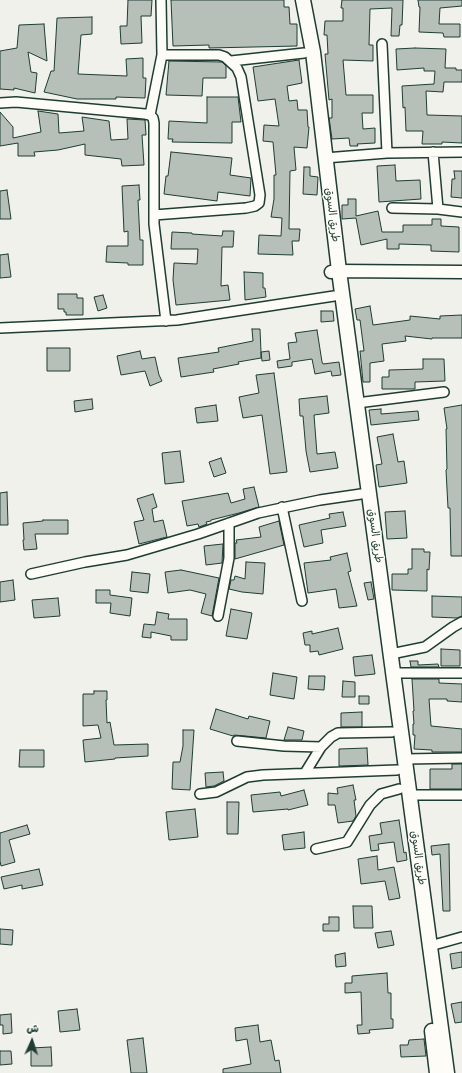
<!DOCTYPE html>
<meta charset="utf-8">
<style>
body{margin:0}
#map{position:relative;width:462px;height:1073px;overflow:hidden;background:#f0f1eb;font-family:"Shantell Sans","Playpen Sans Arabic",sans-serif}
canvas{display:block}
.north{position:absolute;left:12px;top:1021px;width:40px;height:40px;-webkit-text-stroke:3px #fdfcf7;paint-order:stroke;rotate:3deg;font-size:11px;font-weight:700;line-height:16px;text-align:center;color:#1f3d34}
.north::after{content:'';display:block;margin:auto;width:14px;height:18px;background:#1f3d34;clip-path:polygon(50% 0,100% 100%,50% 72%,0 100%)}
</style>
<div id="map">
<canvas width="462" height="1073"></canvas>
<div class="north">ش</div>
</div>
<script>
const g = document.querySelector('canvas').getContext('2d');
g.lineJoin = 'round';
function fillPath(path, color) {
  g.fillStyle = color;
  g.fill(path, 'evenodd');
}
function toPath(rows) {
  const path = new Path2D();
  for (const r of rows) {
    path.moveTo(r[0], r[1]);
    for (let i = 2; i < r.length; i += 2) path.lineTo(r[i], r[i + 1]);
  }
  return path;
}
function trace(path, color, width, dash) {
  g.strokeStyle = color;
  g.lineWidth = width;
  g.lineCap = dash ? 'butt' : 'round';
  g.setLineDash(dash || []);
  g.stroke(path);
}
function write(font, color, halo, rows, align = 'center') {
  g.font = font + ' "Shantell Sans","Playpen Sans Arabic",sans-serif';
  g.lineWidth = 3;
  g.setLineDash([]);
  g.textBaseline = 'middle';
  g.strokeStyle = halo;
  g.fillStyle = color;
  for (const [text, x, y, turn = 0] of rows) {
    g.save();
    g.translate(x, y);
    g.rotate((+turn || 0) * Math.PI / 180);
    g.textAlign = isNaN(turn) ? turn : align;
    if (halo) g.strokeText(text, 0, 0);
    g.fillText(text, 0, 0);
    g.restore();
  }
}
const building = toPath([
 [128,0,152,0,151,16,141,16,142,43,121,44,120,26,127,26,128,0],
 [171,0,284,0,284,7,289,7,290,24,297,24,297,46,209,48,209,45,173,46,171,0],
 [342,0,403,0,402,25,400,25,399,36,391,36,392,8,370,9,369,45,373,45,373,61,343,60,346,95,373,95,373,113,362,113,363,129,375,128,375,143,357,144,358,146,350,146,349,138,332,139,329,118,332,118,332,99,329,100,325,54,328,54,327,35,324,35,325,21,343,21,343,8,341,8,342,0],
 [418,0,462,0,462,6,440,8,439,24,460,24,460,37,444,37,443,33,419,32,420,7,419,7,418,0],
 [92,17,92,34,81,35,78,74,127,76,126,59,143,58,143,78,146,78,145,98,116,97,116,99,77,99,44,92,51,71,54,71,57,18,92,17],
 [44,24,47,61,28,52,31,72,37,73,35,93,14,88,14,90,0,89,0,51,17,48,19,25,44,24],
 [415,48,446,49,445,68,456,68,456,70,462,70,462,82,444,82,443,92,426,91,427,115,462,116,462,143,442,142,442,144,422,144,423,131,406,131,405,107,403,108,402,86,434,84,435,71,424,71,424,68,397,70,396,49,415,48],
 [299,60,302,83,287,86,289,101,297,100,298,110,307,110,308,127,309,127,307,148,294,147,296,170,290,171,289,229,300,229,299,241,292,241,293,255,258,254,259,235,281,236,282,218,271,217,274,199,274,175,276,175,273,142,263,141,264,125,279,126,275,99,258,101,253,67,299,60],
 [169,61,222,62,226,66,226,78,203,78,202,96,166,95,169,61],
 [207,97,238,97,241,122,232,122,232,143,172,142,173,139,168,139,169,121,207,123,207,97],
 [38,111,58,114,59,133,84,131,82,117,109,121,111,140,128,139,127,119,145,120,146,135,142,135,144,165,122,166,121,159,85,155,85,144,58,150,34,152,35,156,18,156,18,143,0,146,0,112,13,127,13,138,41,132,38,111],
 [171,152,232,158,230,175,251,178,250,196,218,192,217,201,164,194,166,176,168,176,171,152],
 [395,165,396,181,420,180,421,199,379,202,377,166,395,165],
 [304,167,310,167,310,176,318,177,317,195,303,194,304,167],
 [454,171,462,171,462,198,451,197,452,179,455,179,454,171],
 [139,185,140,200,138,200,140,240,143,240,143,265,128,265,128,263,106,262,107,246,128,246,128,231,124,232,122,186,139,185],
 [7,190,11,219,0,219,0,191,7,190],
 [348,199,356,199,356,216,378,211,382,232,403,232,403,225,432,225,432,219,441,219,441,226,459,227,459,252,431,251,431,245,399,244,399,249,387,249,387,239,361,245,356,218,342,219,342,205,348,205,348,199],
 [223,231,234,231,233,247,222,247,221,286,228,285,230,300,176,305,173,280,174,263,197,264,198,249,171,249,172,232,192,233,192,234,222,236,223,231],
 [8,254,11,277,0,278,0,255,8,254],
 [244,272,263,273,263,288,265,288,266,297,245,300,244,272],
 [58,294,77,294,77,298,83,298,83,315,66,315,66,312,64,312,64,309,58,309,58,294],
 [103,295,107,308,98,311,94,297,103,295],
 [370,306,373,325,410,320,410,316,440,319,440,316,462,315,462,338,432,338,432,339,405,336,406,341,382,344,384,361,370,363,370,382,363,382,360,351,364,351,360,320,357,320,355,309,370,306],
 [321,311,333,311,334,321,321,322,321,311],
 [252,329,260,329,261,352,269,351,270,360,262,361,261,352,261,358,238,362,239,364,213,369,214,372,181,377,178,358,219,352,218,348,253,341,252,329],
 [317,330,322,362,323,364,339,362,341,375,332,376,331,371,315,374,312,359,292,362,292,366,278,368,277,361,290,359,288,343,297,342,295,333,317,330],
 [47,348,70,348,70,371,47,371,47,348],
 [140,351,142,359,155,357,159,375,162,381,150,386,145,371,121,375,117,356,140,351],
 [423,359,444,359,445,381,415,382,415,389,382,389,382,377,389,377,389,370,423,369,423,359],
 [274,373,287,472,270,474,262,415,243,418,239,397,259,393,256,375,274,373],
 [327,396,329,413,314,415,317,454,335,452,338,468,310,472,306,451,303,416,300,416,299,399,327,396],
 [92,399,93,409,75,412,74,401,92,399],
 [216,405,218,421,197,423,195,408,216,405],
 [462,405,462,556,451,556,450,508,448,508,446,470,447,469,446,429,447,429,444,408,462,405],
 [381,409,381,414,418,411,419,420,371,425,369,410,381,409],
 [393,434,398,462,404,461,407,483,379,487,376,465,382,464,377,437,393,434],
 [180,451,184,482,165,484,162,453,180,451],
 [221,458,226,473,214,477,209,462,221,458],
 [254,487,259,507,239,513,211,520,211,521,206,522,207,524,199,527,198,524,187,526,182,501,228,493,231,503,245,499,243,489,254,487],
 [7,492,8,525,0,525,0,493,7,492],
 [153,494,157,507,152,509,154,522,163,520,167,537,139,544,134,522,144,520,137,499,153,494],
 [405,511,407,538,387,539,385,512,405,511],
 [343,512,346,526,321,530,323,543,304,547,299,525,330,518,329,514,343,512],
 [43,520,68,520,68,534,35,534,37,549,24,550,23,540,24,540,23,523,43,521,43,520],
 [279,521,284,545,235,559,235,543,237,543,236,540,261,537,259,527,279,521],
 [223,544,222,563,206,565,204,546,223,544],
 [412,549,424,549,424,552,430,552,429,570,427,569,427,591,392,590,392,574,408,574,408,569,412,569,412,549],
 [347,553,351,571,348,572,357,606,339,608,336,589,308,593,304,563,331,560,330,557,347,553],
 [246,562,265,563,263,594,242,592,229,589,231,580,234,580,235,576,245,579,246,562],
 [181,570,219,578,212,616,201,613,206,594,190,590,168,593,165,572,181,570],
 [132,572,150,574,148,593,130,591,132,572],
 [13,580,15,600,0,602,0,582,13,580],
 [371,582,374,599,368,600,364,583,371,582],
 [96,590,110,590,110,595,132,598,130,616,110,613,111,603,96,603,96,590],
 [432,596,462,597,462,616,457,618,432,617,432,596],
 [58,598,60,616,34,618,32,600,58,598],
 [231,609,252,613,247,639,226,636,231,609],
 [157,612,169,614,168,619,187,619,187,640,171,640,171,636,151,632,151,638,142,637,144,624,155,625,157,612],
 [338,628,343,649,319,655,318,651,310,652,310,645,305,645,303,633,312,631,312,634,338,628],
 [441,649,460,650,460,666,441,666,441,649],
 [372,655,375,674,355,676,353,657,372,655],
 [410,661,418,661,418,665,438,664,439,667,411,667,410,661],
 [273,673,297,677,294,699,270,695,273,673],
 [309,676,325,676,324,690,308,689,309,676],
 [412,679,439,679,439,683,462,684,462,702,447,701,447,699,429,699,431,726,462,729,462,752,432,752,432,750,414,749,415,735,413,735,413,724,414,724,413,711,414,711,412,679],
 [343,681,355,682,355,697,342,697,343,681],
 [94,691,107,691,107,700,106,700,107,723,110,722,114,745,148,744,148,756,115,758,115,759,85,762,83,740,101,738,98,725,83,726,83,694,94,694,94,691],
 [359,696,369,696,369,704,359,704,359,696],
 [216,709,248,719,249,716,270,721,266,738,234,735,233,736,210,729,216,709],
 [362,712,362,727,341,727,341,713,362,712],
 [288,727,304,731,302,740,284,740,288,727],
 [183,730,194,730,190,790,172,789,173,762,180,762,183,746,183,730],
 [367,748,368,765,339,766,339,749,367,748],
 [20,750,44,750,44,767,19,767,20,750],
 [452,764,462,764,462,789,430,789,430,769,452,769,452,764],
 [223,772,224,781,214,786,206,787,205,773,223,772],
 [353,785,356,800,354,800,356,816,353,821,338,823,335,805,328,805,328,793,338,794,337,788,353,785],
 [304,790,308,805,288,810,288,809,253,812,251,795,280,792,281,796,304,790],
 [227,802,239,802,238,834,227,834,227,802],
 [195,809,198,837,169,840,166,812,195,809],
 [399,820,404,853,406,852,407,860,397,862,394,842,378,844,379,850,371,851,369,836,382,834,380,823,399,820],
 [27,825,30,834,9,840,15,862,1,866,0,861,0,833,27,825],
 [304,832,305,848,284,850,282,835,304,832],
 [449,844,450,911,443,911,440,854,432,855,431,846,449,844],
 [377,856,378,870,394,867,400,898,389,900,385,881,361,884,358,859,377,856],
 [39,869,43,885,22,889,22,885,4,889,1,877,39,869],
 [353,906,372,906,373,928,354,928,353,906],
 [329,917,339,917,339,931,323,931,323,924,329,924,329,917],
 [0,929,13,930,12,945,0,944,0,929],
 [391,931,394,945,378,948,375,933,391,931],
 [462,952,462,967,452,969,450,954,462,952],
 [345,953,346,966,336,967,335,955,345,953],
 [387,973,388,993,391,993,391,1019,393,1019,393,1028,369,1030,370,1033,358,1034,357,1025,362,1025,361,992,345,993,345,983,352,983,352,976,387,973],
 [462,1002,462,1022,455,1023,451,1004,462,1002],
 [77,1009,80,1030,60,1032,58,1011,77,1009],
 [11,1014,12,1033,3,1034,3,1025,0,1025,0,1015,11,1014],
 [258,1025,260,1042,271,1040,275,1061,279,1060,281,1073,223,1073,223,1069,251,1064,247,1039,236,1041,235,1028,258,1025],
 [143,1038,147,1073,131,1073,127,1040,143,1038],
 [424,1039,426,1056,401,1057,400,1045,408,1045,409,1040,424,1039],
 [51,1047,52,1066,31,1066,31,1048,51,1047],
 [0,1051,11,1051,12,1064,0,1065,0,1051]
]);
const street = toPath([
 [382,44,387,153],
 [231,61,304,53],
 [0,103,16,102,145,114,150,115,153,118,154,123,154,224,166,321],
 [150,115,162,55,161,0],
 [433,152,438,209],
 [325,158,387,153,462,152],
 [392,208,438,209,462,212],
 [154,215,246,208,255,206,259,203,260,195,241,77,237,68,225,57,219,55,162,55],
 [0,328,177,320,334,296],
 [357,403,444,392],
 [282,507,302,601],
 [31,574,85,562,127,555,198,534,258,513,320,500,361,494],
 [218,616,229,558,229,523],
 [391,654,425,647,453,627,462,622],
 [393,673,462,673],
 [237,741,284,746,321,747],
 [405,759,462,758],
 [305,773,321,747,331,737,338,733,392,732],
 [200,794,216,792,247,777,263,775,397,770],
 [410,795,462,795],
 [316,849,347,842,370,805,381,794,399,789],
 [430,946,462,937]
]);
const secondary = toPath([
 [331,272,339,271,462,272]
]);
const primary = toPath([
 [303,0,313,52,339,271,447,1073],
 [432,1031,437,1073]
]);
const streetNames = [
 ["طريق السوق",332,215,83],
 ["طريق السوق",375,536,82],
 ["طريق السوق",418,858,82]
];
fillPath(building, '#b6bfb8');
trace(building, '#1f3d34', 1);
trace(street, '#1f3d34', 12);
trace(secondary, '#1f3d34', 15);
trace(primary, '#1f3d34', 17);
trace(street, '#fdfcf7', 9);
trace(secondary, '#fdfcf7', 12);
trace(primary, '#fdfcf7', 14);
write('11px', '#1f3d34', '#fdfcf7', streetNames);
</script>
